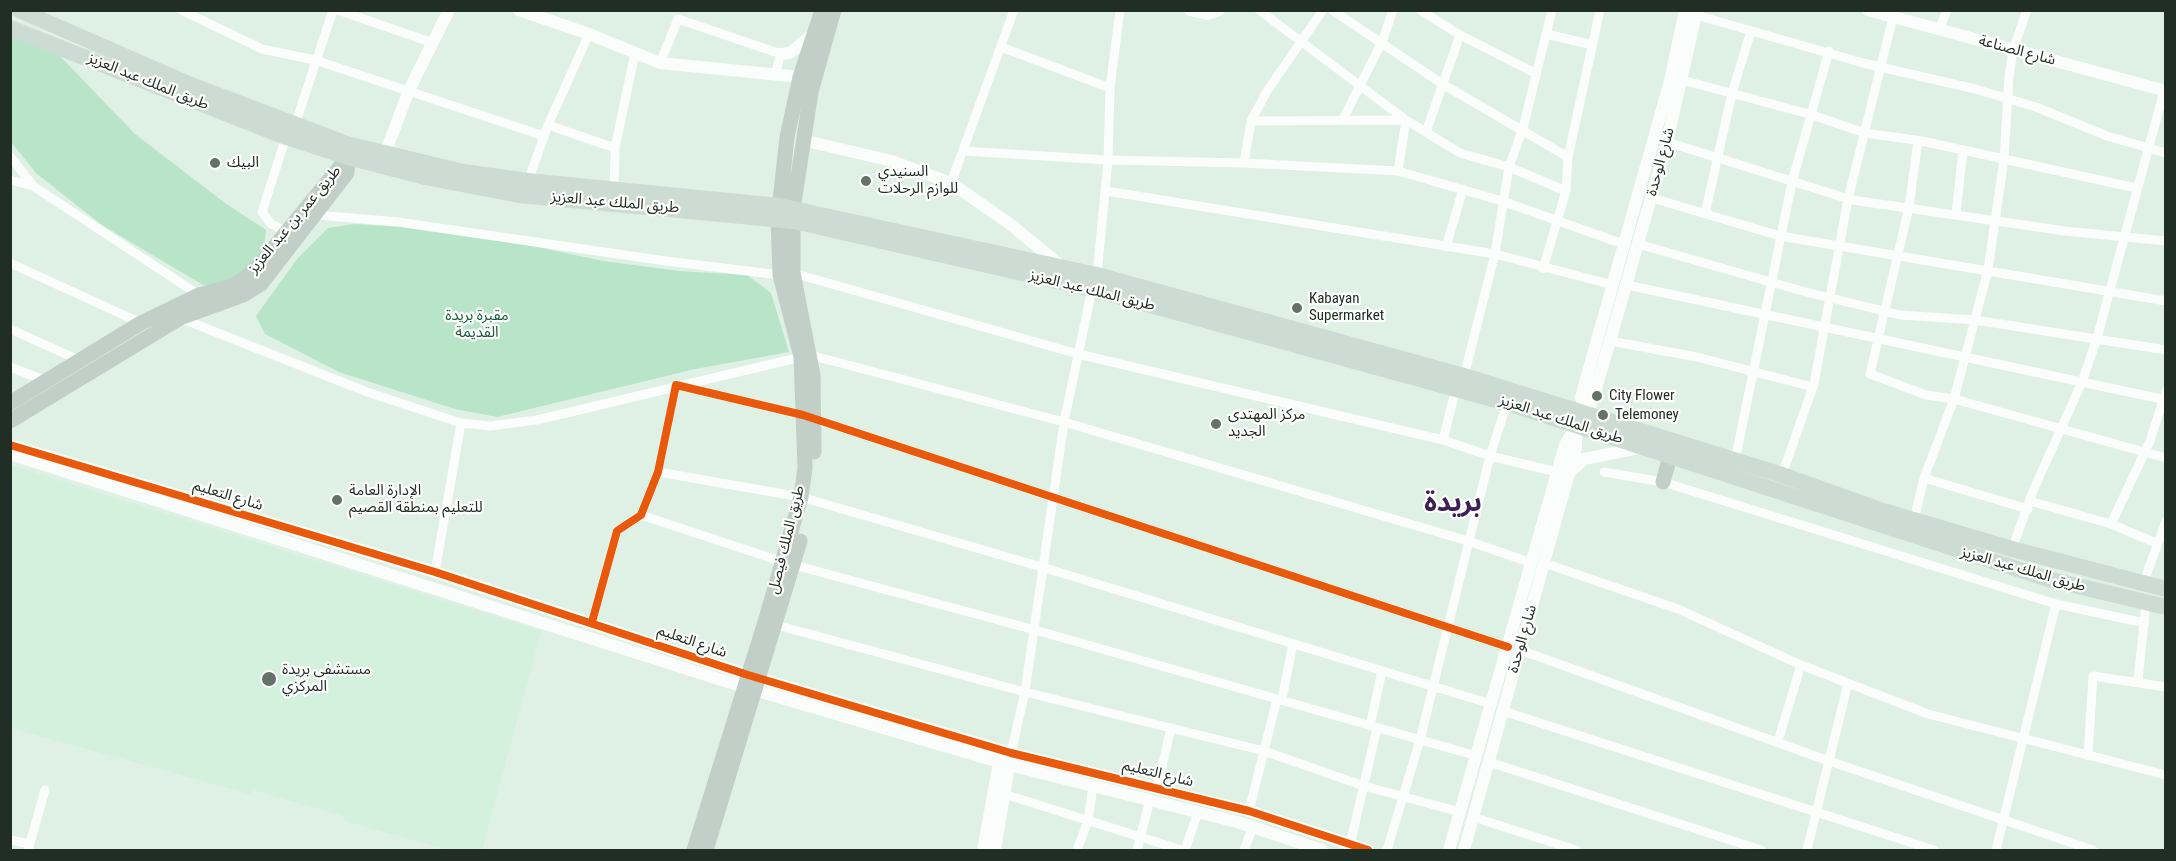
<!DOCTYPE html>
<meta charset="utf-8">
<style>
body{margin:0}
#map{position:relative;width:2176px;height:861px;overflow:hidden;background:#dff0e4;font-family:"Roboto Condensed",sans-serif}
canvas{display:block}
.frame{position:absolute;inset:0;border:12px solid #212e25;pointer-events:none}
</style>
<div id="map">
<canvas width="2176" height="861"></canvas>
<div class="frame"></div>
</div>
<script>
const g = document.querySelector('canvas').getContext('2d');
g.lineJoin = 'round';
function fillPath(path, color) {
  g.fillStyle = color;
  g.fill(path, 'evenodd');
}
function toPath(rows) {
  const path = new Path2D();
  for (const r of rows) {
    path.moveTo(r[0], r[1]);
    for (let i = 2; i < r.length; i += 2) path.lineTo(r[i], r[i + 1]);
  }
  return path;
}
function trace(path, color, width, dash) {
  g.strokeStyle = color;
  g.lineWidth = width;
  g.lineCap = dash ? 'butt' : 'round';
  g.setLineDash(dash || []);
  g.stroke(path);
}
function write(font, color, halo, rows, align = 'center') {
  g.font = font + ' "Roboto Condensed","Noto Sans Arabic",sans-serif';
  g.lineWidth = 4.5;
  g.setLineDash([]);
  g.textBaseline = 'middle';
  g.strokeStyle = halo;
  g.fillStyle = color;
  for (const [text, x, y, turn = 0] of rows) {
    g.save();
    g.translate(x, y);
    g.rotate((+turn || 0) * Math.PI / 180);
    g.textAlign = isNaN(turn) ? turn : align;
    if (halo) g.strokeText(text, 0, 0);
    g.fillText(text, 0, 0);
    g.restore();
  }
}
const built = toPath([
 [10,465,541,631,482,850,450,850,344,821,344,816,253,790,250,794,11,728]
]);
const green = toPath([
 [10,35,56,52,135,134,225,203,266,230,264,248,251,269,220,285,203,285,102,225,37,174,11,142],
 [354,224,437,229,537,247,603,261,679,271,747,275,771,293,789,352,695,369,497,417,455,409,339,372,265,334,256,316,298,258,328,228]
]);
const minor = toPath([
 [181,10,262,49,315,60,544,136],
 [338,10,433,43],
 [1259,10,1406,120,1460,153,1509,167,1566,191],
 [1332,10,1444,85,1568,157],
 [1420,10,1460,35,1535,73],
 [1696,15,1863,63,1975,89,2036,107,2107,136,2166,153],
 [1939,30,1947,10],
 [1546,34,1593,45],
 [1001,47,1110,88],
 [660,63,678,19,781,54,775,74],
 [1682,80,1809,114,1865,133,1922,141,2136,188],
 [1343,119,1382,42,1393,10],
 [1251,121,1406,120],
 [295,125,333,10],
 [548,125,615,148],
 [1426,132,1460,35],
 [1918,141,1909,207,1870,374,1926,395,1954,399,2166,458],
 [1667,142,1852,200,2065,231,2166,241],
 [963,151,1108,160,1244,163,1398,171,1502,201,1626,245],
 [10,156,33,186],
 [1244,163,1251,121,1267,91,1323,10],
 [1398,171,1406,120],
 [10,180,33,186,199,295],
 [528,181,548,125,589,34],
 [951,183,1014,10],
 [614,189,615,148,635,53],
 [1106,191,1495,254,1613,285],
 [1652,198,1780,236,2166,301],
 [1705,214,1732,93,1751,31],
 [1956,214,1963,150],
 [317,215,398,222,666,261,780,275],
 [285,231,271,224,262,212,286,137],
 [1638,244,1802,291,1900,315,1975,320,2166,350],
 [1446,247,1463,189],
 [10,263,141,323],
 [1543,269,1566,191,1568,157,1600,10],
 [793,273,1078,354,1443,440,1490,456,1557,472],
 [1097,275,1108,160,1110,88,1120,10],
 [1627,285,2166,400],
 [180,318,367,392,461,423,490,426,537,420,801,357],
 [10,329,81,361],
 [1610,341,1697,357,1813,387],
 [810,355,1064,422,1468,541,1532,563],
 [10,367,47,381],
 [1464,376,1495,254,1509,167,1523,128,1552,10],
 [1443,440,1456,388],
 [1735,461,1792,182,1829,51],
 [658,472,801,497,1045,568,1491,704],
 [1604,472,1663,482,2056,604,2145,623],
 [1782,475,1814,384,1848,199,1893,17],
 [1924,478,2028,509],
 [2030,501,2111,524,2156,543],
 [641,515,783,562,1035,630,1477,756],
 [1914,520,1924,478,1954,399,1988,270,2004,159,2009,77,2013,50,2027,10],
 [2111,524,2150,441,2166,391],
 [2012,549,2033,491,2082,382,2097,338,2164,91],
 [1544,563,1678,609,1801,665,1928,714,2166,775],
 [435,572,461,423],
 [2143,584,2166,521],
 [592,622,617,531,641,515,658,472,676,385,803,415,1508,647],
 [776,625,1025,692,1264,751,1364,786,1460,812],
 [1520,650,1829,761,2093,850],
 [2138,681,2146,603],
 [1282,699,1293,644],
 [1503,711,1934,850],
 [1370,726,1382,671],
 [1778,741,1801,665],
 [1011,753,1025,692,1064,422,1092,289],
 [2088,756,2093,676,2166,687],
 [1489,762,1761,850],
 [1157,788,1171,728],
 [1004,794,1182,850],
 [1249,811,1277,699],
 [1473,817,1576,850],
 [10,840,30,844],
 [1350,845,1377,728],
 [28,850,45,790],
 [1077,850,1088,821,1093,786],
 [1137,850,1150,800],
 [1185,850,1198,812],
 [1244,850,1253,827],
 [1387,850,1420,740,1490,456,1507,403],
 [1807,850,1848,683],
 [1996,850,2056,604]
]);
const tertiary = toPath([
 [519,10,589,34,660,63,800,77],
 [1190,10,1207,14,1219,10],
 [1868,10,2166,91],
 [781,54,790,53,814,33],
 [802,140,892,161,951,183,1010,224,1061,266],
 [385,154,409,90,449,10],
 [1585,415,1591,405,1610,341,1667,142,1697,10],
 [1585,415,1581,397,1670,81,1685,10],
 [10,445,435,572,748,675,1011,753,1249,811,1368,850],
 [10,454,744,687,1009,765,1237,822,1322,850],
 [1570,472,1584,459,1639,448],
 [983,850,999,762],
 [995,850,1009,765],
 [1449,850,1565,445,1576,426],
 [1464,850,1576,448,1576,429]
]);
const primary = toPath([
 [10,403,141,323,199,295,229,287,244,279,262,262,348,157],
 [10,421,180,318,243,295,261,284,347,173,348,157],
 [814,452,813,375,793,273,793,209,811,92,834,10],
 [1663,482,1670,456],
 [694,850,765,622,801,497,805,468,801,357,780,275,778,219,787,137,800,77,822,10],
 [706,850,800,541]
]);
const trunk = toPath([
 [19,10,191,85,347,144,463,172,528,181,779,206,1097,275,1464,376,1782,475,1883,511,2012,549,2166,589],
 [10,28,286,137,348,157,425,177,519,195,794,221,1092,289,1507,403,2048,579,2166,607]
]);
const cycleway = toPath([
 [10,445,435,572,748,675,1011,753,1249,811,1368,850],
 [592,622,617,531,641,515,658,472,676,385,803,415,1508,647]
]);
const markers = [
 [215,163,6,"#647268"],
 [866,181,6,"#647268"],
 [1297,308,6,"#647268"],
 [1597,396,6,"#647268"],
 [1603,415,6,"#647268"],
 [1216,424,6,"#647268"],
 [337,500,6,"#647268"],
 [269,679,8,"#647268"]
];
const streetNames = [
 ["شارع الصناعة",2017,51,15],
 ["طريق الملك عبد العزيز",148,82,22],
 ["شارع الوحدة",1661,162,-75],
 ["طريق الملك عبد العزيز",615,203,5],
 ["طريق عمر بن عبد العزيز",295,220,-50],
 ["طريق الملك عبد العزيز",1092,291,14],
 ["طريق الملك عبد العزيز",1561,420,18],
 ["شارع التعليم",228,496,17],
 ["طريق الملك فيصل",787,540,-76],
 ["طريق الملك عبد العزيز",2023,570,16],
 ["شارع الوحدة",1523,639,-74],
 ["شارع التعليم",692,642,19],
 ["شارع التعليم",1158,774,14]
];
const poiNames = [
 ["البيك",227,163],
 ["السنيدي",878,172],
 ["للوازم الرحلات",878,189],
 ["Kabayan",1309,299],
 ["Supermarket",1309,316],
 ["City Flower",1609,396],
 ["مركز المهتدى",1228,415],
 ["الجديد",1228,432],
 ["Telemoney",1615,415],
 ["الإدارة العامة",349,491],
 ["للتعليم بمنطقة القصيم",349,508],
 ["مستشفى بريدة",282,670],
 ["المركزي",282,687]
];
const parkNames = [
 ["مقبرة بريدة",477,316],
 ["القديمة",477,333]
];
const townNames = [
 ["بريدة",1453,504]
];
fillPath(built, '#d3f1dc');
fillPath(green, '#b8e4c7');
trace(minor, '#fafdfb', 9);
trace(tertiary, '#fafdfb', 12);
trace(primary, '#c2cfc8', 15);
trace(trunk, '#ccdcd4', 16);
trace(cycleway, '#e8590c', 8);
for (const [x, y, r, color] of markers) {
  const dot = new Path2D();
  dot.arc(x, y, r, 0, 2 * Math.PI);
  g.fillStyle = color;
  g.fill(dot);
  trace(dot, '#fff', 2);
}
write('15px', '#212e25', '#fff', streetNames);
write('15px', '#212e25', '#fff', poiNames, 'left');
write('15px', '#195a37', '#fff', parkNames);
write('bold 27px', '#3e2058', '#fff', townNames);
</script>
